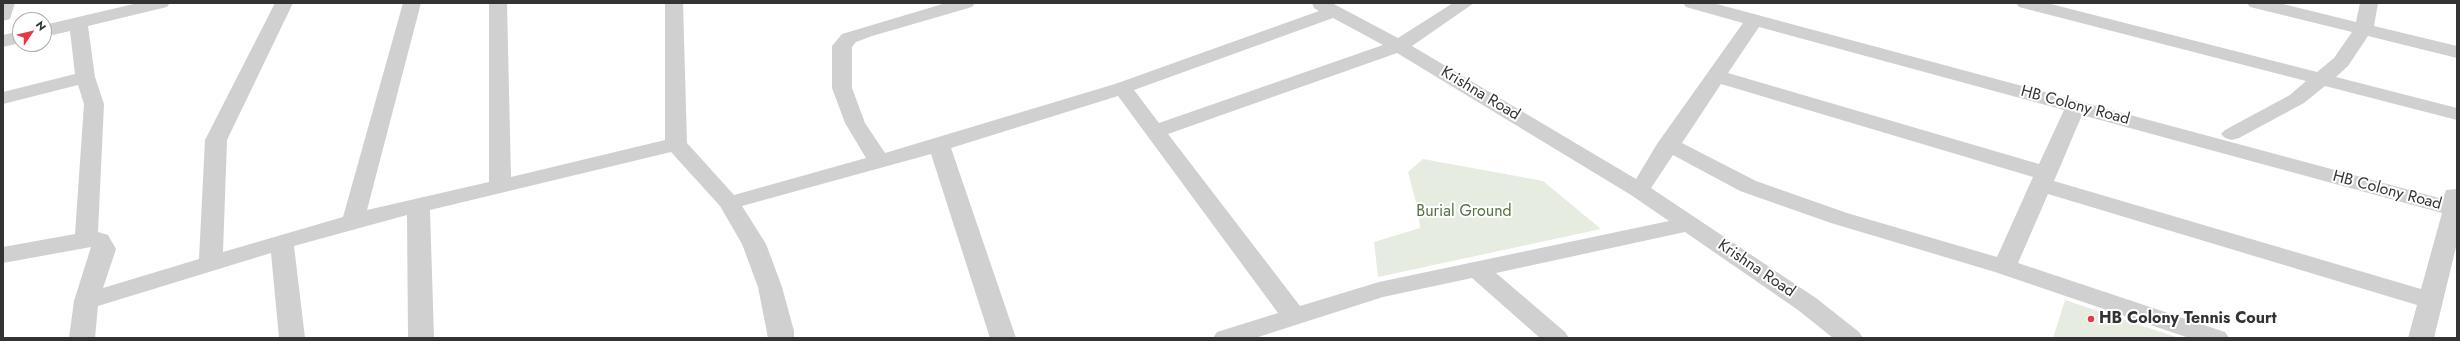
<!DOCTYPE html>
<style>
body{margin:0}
#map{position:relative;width:2460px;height:341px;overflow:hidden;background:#fff;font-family:Jost,sans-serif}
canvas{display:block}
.frame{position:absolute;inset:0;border:4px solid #333;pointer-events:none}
.north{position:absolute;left:12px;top:12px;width:40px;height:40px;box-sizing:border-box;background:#fff;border:1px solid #adadad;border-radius:50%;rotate:55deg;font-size:11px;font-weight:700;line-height:16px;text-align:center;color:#333}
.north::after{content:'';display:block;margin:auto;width:14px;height:18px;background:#e63946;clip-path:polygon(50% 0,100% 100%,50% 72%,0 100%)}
</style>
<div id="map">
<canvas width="2460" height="341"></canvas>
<div class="frame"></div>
<div class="north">N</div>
</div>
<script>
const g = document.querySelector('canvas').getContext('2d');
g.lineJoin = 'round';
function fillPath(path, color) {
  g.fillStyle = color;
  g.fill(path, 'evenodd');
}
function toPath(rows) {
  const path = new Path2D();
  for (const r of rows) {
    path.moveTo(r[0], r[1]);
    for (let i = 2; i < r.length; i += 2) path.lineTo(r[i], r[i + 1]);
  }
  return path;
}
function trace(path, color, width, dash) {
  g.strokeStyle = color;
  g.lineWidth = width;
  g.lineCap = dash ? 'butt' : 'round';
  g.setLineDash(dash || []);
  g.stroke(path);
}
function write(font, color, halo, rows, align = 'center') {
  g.font = font + ' Jost,sans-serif';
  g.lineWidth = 4;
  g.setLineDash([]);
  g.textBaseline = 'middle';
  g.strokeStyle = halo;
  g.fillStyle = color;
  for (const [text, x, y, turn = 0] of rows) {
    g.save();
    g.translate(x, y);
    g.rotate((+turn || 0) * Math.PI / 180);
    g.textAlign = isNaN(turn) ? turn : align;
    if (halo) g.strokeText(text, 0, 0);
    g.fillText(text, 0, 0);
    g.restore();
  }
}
const green = toPath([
 [1423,159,1543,181,1601,229,1378,277,1374,242,1420,228,1418,210,1408,172],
 [2065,300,2179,338,2053,338]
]);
const minor = toPath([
 [3,3,15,3,10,19,3,21,3,3],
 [138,3,170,3,167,7,88,26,95,77,104,104,98,232,108,235,116,249,103,288,199,259,205,140,275,3,293,3,227,140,223,252,343,217,403,3,421,3,367,210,489,182,489,3,507,3,511,177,665,140,665,3,683,3,687,143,734,195,866,158,845,123,832,88,832,46,842,34,946,3,975,3,972,7,872,36,856,42,852,47,852,88,865,123,885,153,1115,84,1319,11,1314,8,1312,3,1332,3,1398,38,1453,3,1474,3,1412,46,1636,179,1657,144,1743,23,1686,7,1683,3,1713,3,2443,199,2446,190,2457,189,2457,243,2434,338,2408,338,2417,305,2048,194,2018,263,2225,332,2229,338,2189,338,1995,272,1831,223,1740,191,1673,155,1651,188,1816,298,1859,332,1863,338,1833,338,1798,310,1685,232,1496,273,1565,332,1569,338,1540,338,1472,278,1383,297,1255,338,1213,338,1217,332,1278,313,1118,96,951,148,1016,338,990,338,931,154,742,206,766,244,782,287,794,331,794,338,768,338,758,287,742,244,720,206,671,152,430,210,434,338,408,338,407,215,294,246,305,338,279,338,271,253,98,306,95,338,69,338,74,301,91,247,3,263,3,247,75,234,84,104,78,85,3,104,3,92,75,74,70,31,44,37,44,25,138,3],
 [1333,18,1383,45,1159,123,1134,90,1333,18],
 [1759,27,2064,110,2039,164,1728,73,1759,27],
 [1397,53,1631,195,1669,221,1379,282,1300,306,1168,134,1397,53],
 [1721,84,2033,177,1997,257,1847,213,1756,181,1682,143,1721,84],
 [2082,115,2442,213,2421,289,2054,181,2082,115],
 [2016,3,2047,3,2317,72,2334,58,2352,32,2250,7,2247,3,2279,3,2356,22,2360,3,2378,3,2374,26,2457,46,2457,58,2368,36,2348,66,2336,77,2457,108,2457,120,2325,86,2304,103,2239,138,2232,140,2225,138,2221,134,2225,130,2290,95,2306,81,2019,7,2016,3],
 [20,31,20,43,3,47,3,35,20,31]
]);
const markers = [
 [2091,319,4,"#e63946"]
];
const streetNames = [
 ["Krishna Road",1480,94,31],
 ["HB Colony Road",2075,106,15],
 ["HB Colony Road",2387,191,15],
 ["Krishna Road",1756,269,34]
];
const parkNames = [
 ["Burial Ground",1464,212]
];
const poiNames = [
 ["HB Colony Tennis Court",2099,319]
];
fillPath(green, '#e6ecdf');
fillPath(minor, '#d0d0d0');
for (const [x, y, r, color] of markers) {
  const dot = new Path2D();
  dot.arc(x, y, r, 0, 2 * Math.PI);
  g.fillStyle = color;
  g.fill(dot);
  trace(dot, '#fff', 1.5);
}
write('16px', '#333', '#fff', streetNames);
write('16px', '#56703f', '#fff', parkNames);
write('bold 16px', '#333', '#fff', poiNames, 'left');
</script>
